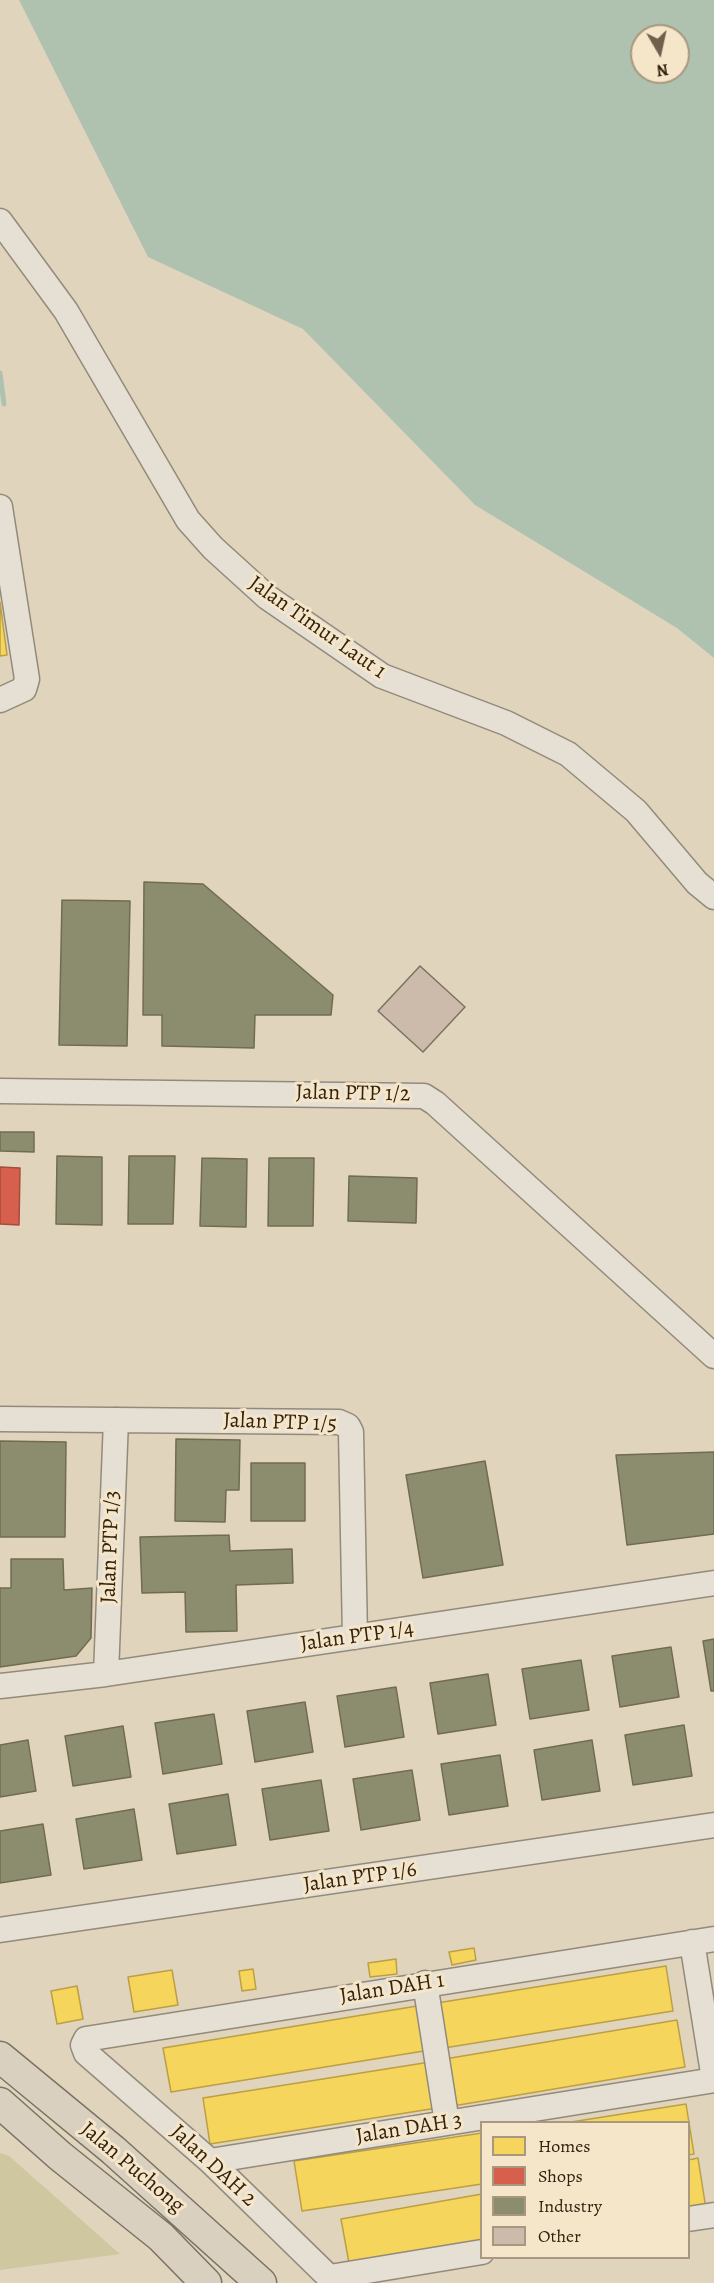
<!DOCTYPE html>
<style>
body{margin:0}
#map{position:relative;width:714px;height:2283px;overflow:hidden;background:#e1d4bd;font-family:Alegreya,serif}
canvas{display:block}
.legend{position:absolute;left:480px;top:2121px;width:210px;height:138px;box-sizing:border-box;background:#f5e6ca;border:2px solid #a7987f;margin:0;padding:8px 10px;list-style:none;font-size:18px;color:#32220e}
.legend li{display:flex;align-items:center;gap:12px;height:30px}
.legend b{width:30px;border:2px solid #a7987f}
.north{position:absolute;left:630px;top:24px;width:60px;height:60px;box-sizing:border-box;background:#f5e6ca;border:2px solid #a7987f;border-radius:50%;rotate:171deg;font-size:16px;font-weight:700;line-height:24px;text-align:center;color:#32220e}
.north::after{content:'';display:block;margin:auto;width:21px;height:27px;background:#6f604b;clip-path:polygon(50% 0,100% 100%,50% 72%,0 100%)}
</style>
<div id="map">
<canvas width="714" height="2283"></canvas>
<ul class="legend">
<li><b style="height:16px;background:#f6d55c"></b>Homes</li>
<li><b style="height:16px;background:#d6604d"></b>Shops</li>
<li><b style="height:16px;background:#8c8c6e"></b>Industry</li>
<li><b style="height:16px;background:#cba"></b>Other</li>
</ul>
<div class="north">N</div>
</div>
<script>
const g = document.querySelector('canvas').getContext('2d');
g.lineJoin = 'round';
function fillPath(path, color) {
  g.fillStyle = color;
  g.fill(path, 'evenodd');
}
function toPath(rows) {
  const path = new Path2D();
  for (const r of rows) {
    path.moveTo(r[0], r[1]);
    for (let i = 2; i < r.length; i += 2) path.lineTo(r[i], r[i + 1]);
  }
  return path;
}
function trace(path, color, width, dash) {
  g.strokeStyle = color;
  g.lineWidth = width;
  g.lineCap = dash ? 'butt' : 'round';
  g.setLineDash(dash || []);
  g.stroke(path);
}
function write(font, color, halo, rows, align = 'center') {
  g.font = font + ' Alegreya,serif';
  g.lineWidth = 6;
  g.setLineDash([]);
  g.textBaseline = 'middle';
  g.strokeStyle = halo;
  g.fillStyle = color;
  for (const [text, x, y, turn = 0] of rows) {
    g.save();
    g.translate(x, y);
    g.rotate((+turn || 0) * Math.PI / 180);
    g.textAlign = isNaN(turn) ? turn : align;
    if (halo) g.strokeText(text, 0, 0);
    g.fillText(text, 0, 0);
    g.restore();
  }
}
const green = toPath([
 [0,2153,9,2156,120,2254,0,2270]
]);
const water = toPath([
 [19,0,714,0,714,658,677,628,475,505,303,329,148,257],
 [642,36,678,36,678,72,642,72]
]);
const homes = toPath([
 [0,602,7,655,0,656,0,602],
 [474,1948,476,1960,452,1965,449,1952,474,1948],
 [396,1959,397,1974,370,1977,368,1963,396,1959],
 [666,1966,673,2011,444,2048,437,2003,666,1966],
 [253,1969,256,1989,242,1991,239,1971,253,1969],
 [172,1970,178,2005,134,2012,128,1977,172,1970],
 [77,1986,83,2019,57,2024,51,1991,77,1986],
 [423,2005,430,2050,171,2092,163,2048,423,2005],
 [677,2020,685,2067,453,2106,445,2059,677,2020],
 [430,2062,437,2108,210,2144,203,2098,430,2062],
 [686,2104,694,2154,688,2155,688,2122,571,2122,686,2104],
 [482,2133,482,2184,302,2211,294,2161,482,2133],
 [698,2158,706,2209,688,2212,688,2160,698,2158],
 [482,2194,482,2241,349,2263,341,2219,482,2194]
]);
const shops = toPath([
 [0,1167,20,1168,19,1225,0,1224,0,1167]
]);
const industry = toPath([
 [144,882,203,884,333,995,331,1015,255,1015,254,1048,162,1046,162,1015,143,1015,144,882],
 [62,900,130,901,127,1046,59,1045,62,900],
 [0,1132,34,1132,34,1152,0,1151,0,1132],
 [57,1156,102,1157,102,1225,56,1224,57,1156],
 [129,1156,175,1156,173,1224,128,1224,129,1156],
 [202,1158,247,1159,246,1227,200,1226,202,1158],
 [269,1158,314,1158,313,1226,268,1226,269,1158],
 [349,1176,417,1178,416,1223,348,1221,349,1176],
 [176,1439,240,1440,239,1490,226,1490,225,1522,175,1521,176,1439],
 [0,1441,66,1442,65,1537,0,1537,0,1441],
 [714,1452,714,1534,627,1545,616,1455,714,1452],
 [485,1461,503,1565,423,1578,406,1475,485,1461],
 [251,1463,305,1463,305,1521,251,1521,251,1463],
 [229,1535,230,1551,292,1549,293,1583,236,1585,237,1631,186,1632,185,1592,142,1593,140,1537,229,1535],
 [11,1559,63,1559,64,1590,92,1588,91,1638,76,1656,0,1667,0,1588,11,1588,11,1559],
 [714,1639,714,1691,711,1691,703,1641,714,1639],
 [671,1647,679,1697,620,1707,612,1656,671,1647],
 [581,1660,589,1710,530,1719,522,1669,581,1660],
 [488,1674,496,1725,438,1734,430,1683,488,1674],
 [396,1687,404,1737,345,1747,337,1696,396,1687],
 [305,1702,313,1752,255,1762,247,1711,305,1702],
 [214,1714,222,1764,163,1774,155,1723,214,1714],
 [684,1725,692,1776,633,1785,625,1735,684,1725],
 [123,1726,131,1777,73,1786,65,1736,123,1726],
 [28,1740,36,1791,0,1797,0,1745,28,1740],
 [592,1740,600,1791,542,1800,534,1750,592,1740],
 [500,1755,508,1806,449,1815,441,1764,500,1755],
 [412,1770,420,1820,361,1830,353,1779,412,1770],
 [321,1780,329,1831,270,1840,262,1789,321,1780],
 [228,1794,236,1845,177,1854,169,1804,228,1794],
 [134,1809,142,1860,84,1869,76,1819,134,1809],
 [43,1824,51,1875,0,1883,0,1831,43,1824]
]);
const stream = toPath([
 [0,373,4,404]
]);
const building = toPath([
 [420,966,465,1007,423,1052,378,1011,420,966]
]);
const minor = toPath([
 [0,221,66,311,188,520,213,548,267,597,382,676,506,723,568,754,636,811,697,883,714,897],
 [0,507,27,679,24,689,0,700],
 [0,1091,424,1096,435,1103,714,1356],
 [0,1419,339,1422,348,1426,351,1432,355,1637],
 [106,1674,116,1420],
 [0,1686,106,1674,714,1583],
 [0,1930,714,1825],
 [692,1942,714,2079],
 [425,1983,447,2123],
 [210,2161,714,2080],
 [688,2219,714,2215],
 [330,2277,482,2252],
 [335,2283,210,2161,86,2053,83,2045,86,2039,714,1939]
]);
const major = toPath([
 [0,2057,113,2150,261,2283],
 [0,2103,60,2156,161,2237,206,2283]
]);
const streetNames = [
 ["Jalan Timur Laut 1",317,628,35],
 ["Jalan PTP 1/2",353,1094,1],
 ["Jalan PTP 1/5",280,1423,2],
 ["Jalan PTP 1/3",111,1547,-88],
 ["Jalan PTP 1/4",357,1637,-8],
 ["Jalan PTP 1/6",360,1878,-8],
 ["Jalan DAH 1",392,1989,-9],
 ["Jalan DAH 3",409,2129,-9],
 ["Jalan DAH 2",213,2166,43],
 ["Jalan Puchong",132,2168,40]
];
fillPath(green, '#cec79f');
fillPath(water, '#afc2af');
fillPath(homes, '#f6d55c');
trace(homes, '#bb9f45', 1.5);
fillPath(shops, '#d6604d');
trace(shops, '#a54d3a', 1.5);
fillPath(industry, '#8c8c6e');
trace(industry, '#716c51', 1.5);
trace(stream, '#afc2af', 5);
fillPath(building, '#cba');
trace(building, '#7a7263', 1.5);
trace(minor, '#938a7a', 27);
trace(major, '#7a7263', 33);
trace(minor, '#e6e0d4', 24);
trace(major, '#dad0c0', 30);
write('22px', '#32220e', '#f5e6ca', streetNames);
</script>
